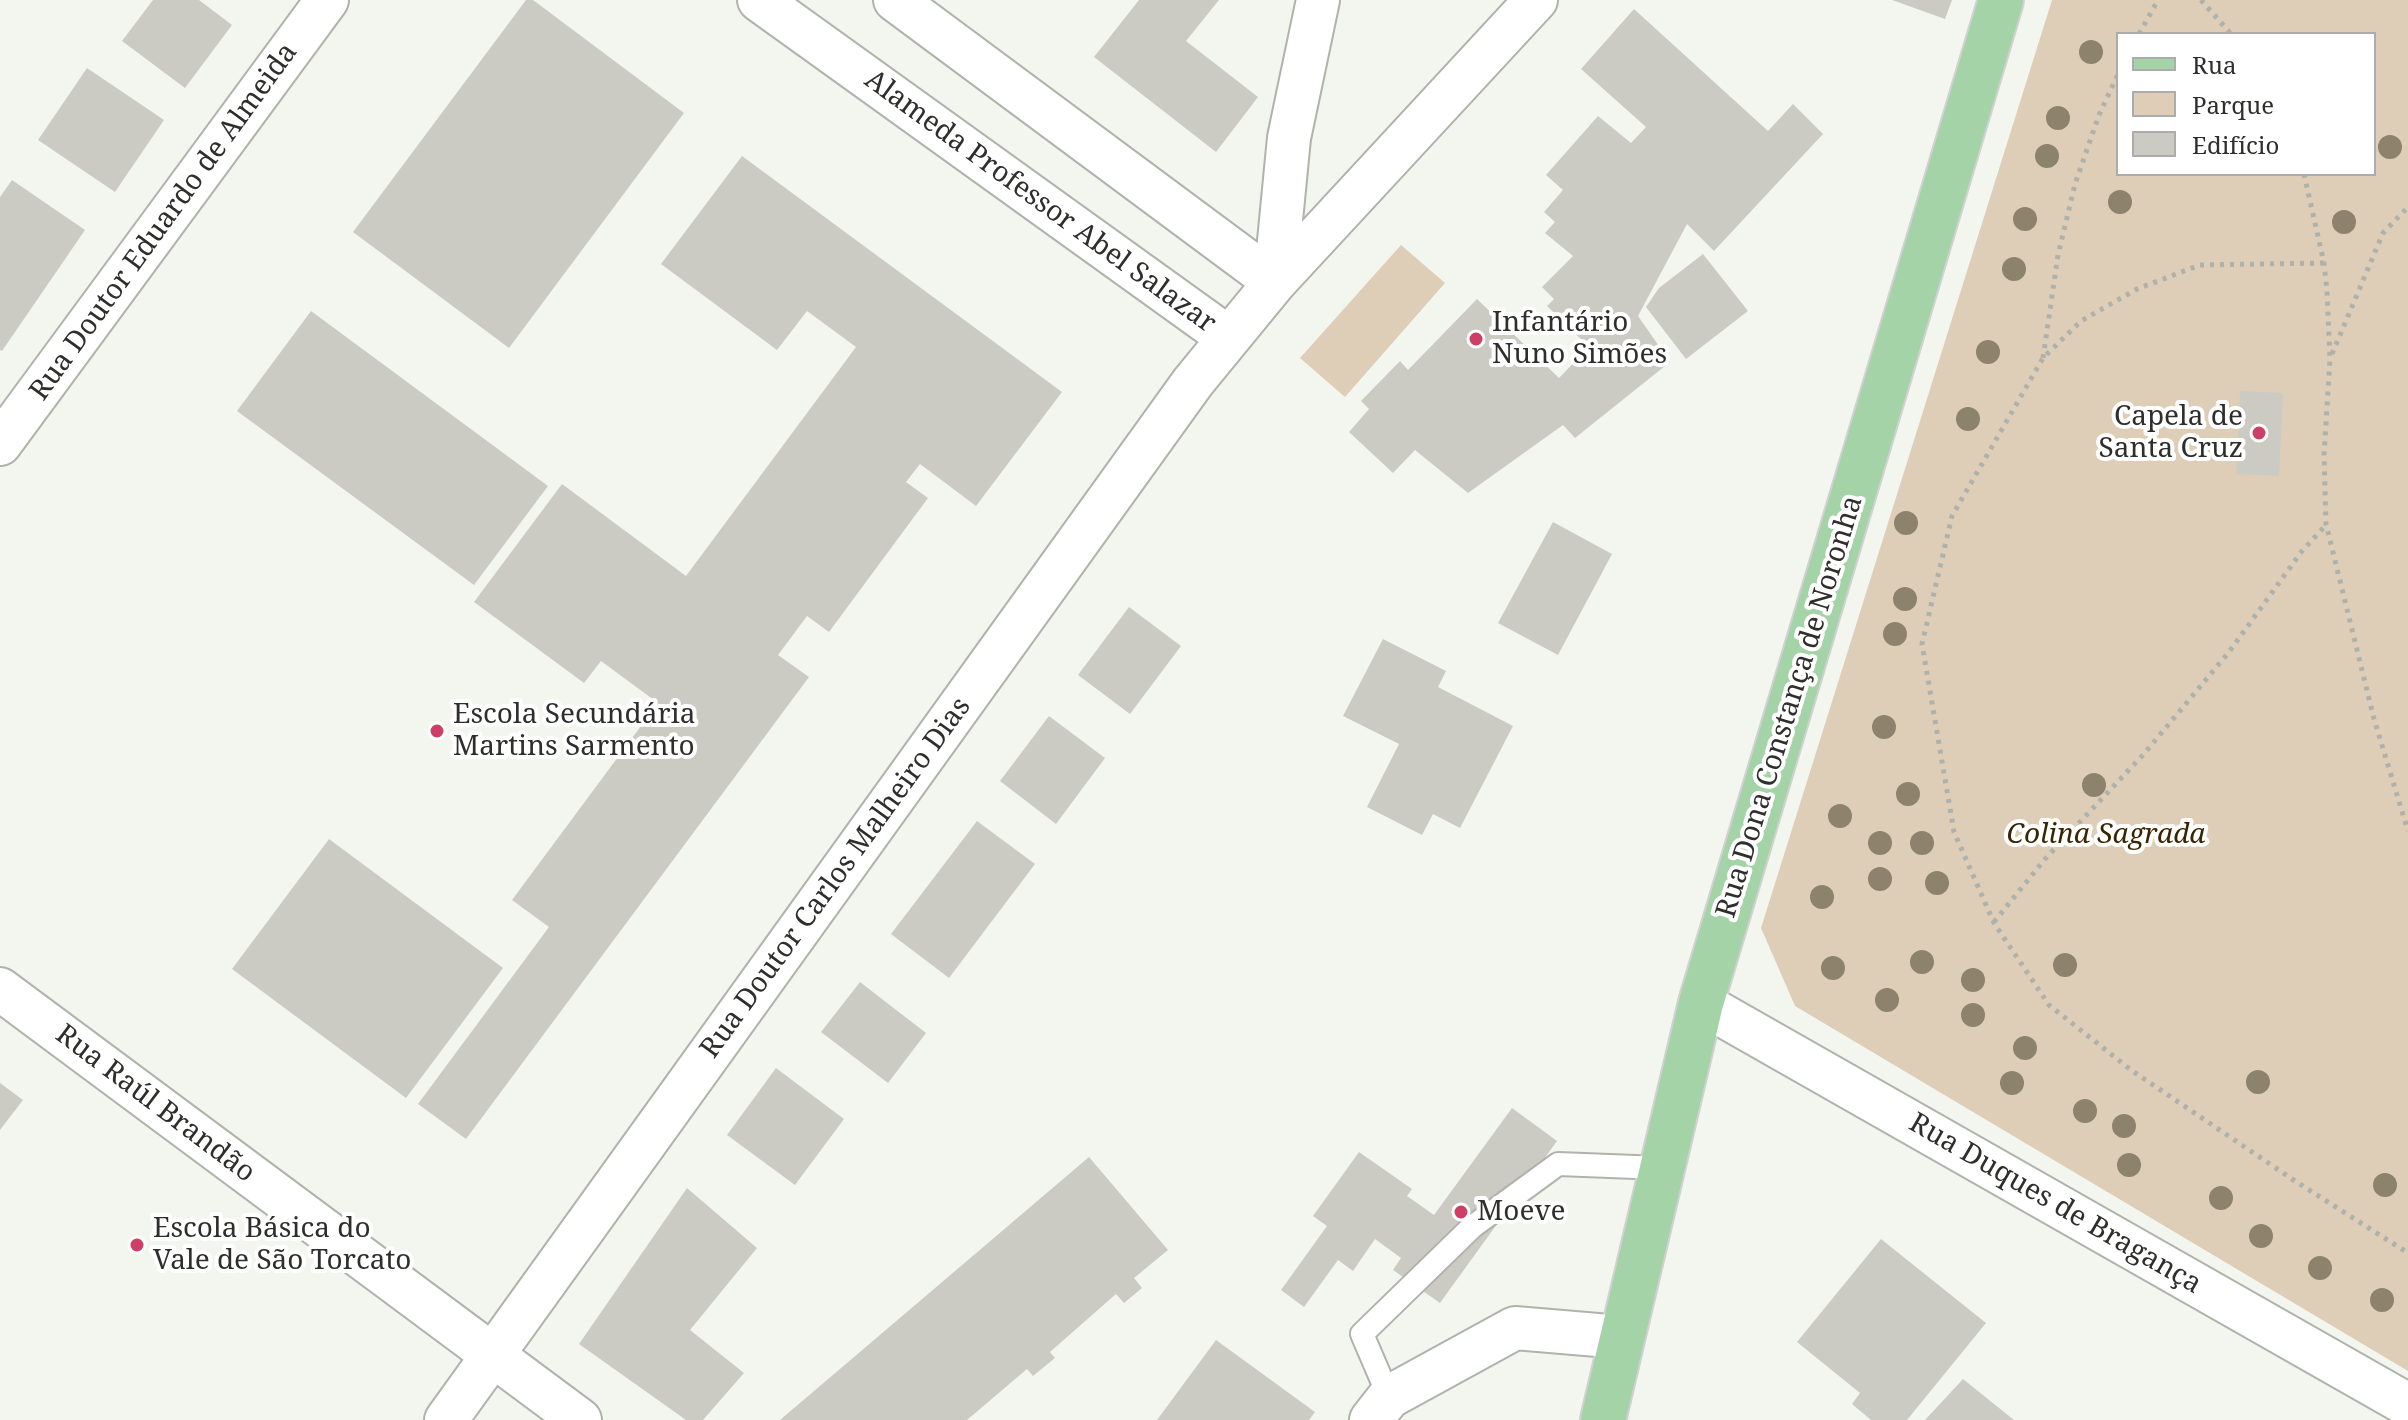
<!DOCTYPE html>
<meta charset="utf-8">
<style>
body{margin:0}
#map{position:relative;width:2408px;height:1420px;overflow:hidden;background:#f3f6ee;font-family:"Noto Serif",serif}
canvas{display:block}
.legend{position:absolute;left:2116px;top:32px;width:260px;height:144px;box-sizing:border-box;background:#fff;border:2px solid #abacab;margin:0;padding:10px 14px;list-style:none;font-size:24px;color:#2e2f2c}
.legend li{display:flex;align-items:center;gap:16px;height:40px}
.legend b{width:40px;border:2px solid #abacab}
</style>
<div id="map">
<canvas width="2408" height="1420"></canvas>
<ul class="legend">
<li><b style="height:10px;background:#a3d3a6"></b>Rua</li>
<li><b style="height:22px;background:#deceb7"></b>Parque</li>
<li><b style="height:22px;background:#cccbc3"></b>Edifício</li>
</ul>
</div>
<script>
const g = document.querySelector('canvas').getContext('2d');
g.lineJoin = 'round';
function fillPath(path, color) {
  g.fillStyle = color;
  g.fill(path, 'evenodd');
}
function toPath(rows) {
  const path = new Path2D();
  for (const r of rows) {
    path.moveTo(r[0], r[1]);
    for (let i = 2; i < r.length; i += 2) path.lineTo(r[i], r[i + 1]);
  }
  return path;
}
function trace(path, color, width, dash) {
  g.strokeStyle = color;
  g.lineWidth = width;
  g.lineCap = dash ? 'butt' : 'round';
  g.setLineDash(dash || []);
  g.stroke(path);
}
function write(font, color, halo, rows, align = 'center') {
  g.font = font + ' "Noto Serif",serif';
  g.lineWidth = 8;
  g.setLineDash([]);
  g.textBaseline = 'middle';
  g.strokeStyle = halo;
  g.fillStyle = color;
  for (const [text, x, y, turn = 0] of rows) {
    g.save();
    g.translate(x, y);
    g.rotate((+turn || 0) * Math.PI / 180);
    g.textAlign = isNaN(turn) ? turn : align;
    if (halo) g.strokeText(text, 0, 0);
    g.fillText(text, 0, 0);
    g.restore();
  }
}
const green = toPath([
 [2052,0,2408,0,2408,1371,1795,1006,1761,928],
 [2118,34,2374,34,2374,174,2118,174],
 [1401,245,1445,283,1345,397,1300,358]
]);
const building = toPath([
 [153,0,199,0,232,25,185,88,122,41],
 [526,0,533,0,684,113,509,348,353,232],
 [1139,0,1219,0,1186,41,1258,97,1216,152,1094,57],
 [1892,0,1952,0,1945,19],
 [1634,9,1768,131,1793,104,1823,134,1714,251,1687,224,1638,316,1670,362,1575,438,1563,425,1468,493,1415,450,1393,473,1349,432,1369,409,1361,401,1400,361,1408,370,1477,299,1559,378,1589,347,1547,306,1554,299,1542,287,1573,256,1545,233,1555,222,1544,212,1563,190,1546,175,1598,116,1631,143,1646,127,1581,69],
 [87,68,164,120,115,192,38,140],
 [742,156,1062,392,976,506,920,464,906,482,928,498,829,632,807,616,778,655,809,677,466,1139,418,1104,549,927,512,900,658,703,601,661,584,683,474,602,562,484,686,576,856,347,807,311,777,350,661,264],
 [12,180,85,230,2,351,0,350,0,197],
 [1703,254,1748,311,1686,359,1646,307,1659,288],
 [311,311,548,486,474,585,237,411],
 [2240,391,2283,393,2279,476,2236,474],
 [1553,522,1612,554,1558,655,1498,623],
 [1129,607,1181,646,1130,714,1078,675],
 [1383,639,1446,671,1438,687,1513,726,1460,828,1433,814,1422,835,1367,807,1399,744,1343,716],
 [1049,716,1105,758,1056,824,1000,781],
 [977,821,1035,864,949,978,891,934],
 [329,839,503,968,406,1098,232,969],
 [860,982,926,1033,888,1083,821,1032],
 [776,1068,844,1119,795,1185,727,1135],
 [0,1083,23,1100,0,1130],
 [1512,1108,1557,1141,1440,1303,1393,1270,1401,1258,1375,1239,1353,1271,1338,1260,1304,1307,1281,1290,1327,1226,1313,1216,1359,1152,1412,1189,1407,1196,1434,1215],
 [1089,1157,1168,1250,1134,1278,1142,1288,1124,1303,1116,1294,1050,1352,1055,1358,1033,1376,1027,1369,967,1420,780,1420],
 [687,1188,757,1248,690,1330,744,1373,703,1420,686,1420,579,1344],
 [1881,1239,1986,1323,1907,1420,1871,1420,1852,1404,1860,1393,1797,1342],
 [1216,1340,1315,1412,1309,1420,1157,1420],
 [1963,1379,2014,1420,1925,1420]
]);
const path = toPath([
 [2201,0,2231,34],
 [2139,34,2158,0],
 [2304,174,2324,263,2327,291,2330,359,2324,455,2326,524,2374,719,2408,831],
 [2324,263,2200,265,2137,289,2081,321,2043,358,1952,516,1922,644,1954,832,1994,923,2049,1005,2131,1070,2295,1181,2408,1253],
 [2332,354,2383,233,2408,207],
 [2043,358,2058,255,2075,184,2099,115,2118,74],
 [1994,922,2045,859,2143,755,2229,652,2302,551,2326,525]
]);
const service = toPath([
 [1389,1397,1362,1334,1472,1227,1558,1164,1661,1168]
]);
const minor = toPath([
 [759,0,1229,338],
 [895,0,1275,282],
 [1275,282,1289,138,1318,0],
 [0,444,327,0],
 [0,989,580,1420],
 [1701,1003,2408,1405],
 [446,1420,1193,382,1275,282,1536,0],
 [1371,1420,1389,1397,1515,1328,1621,1337]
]);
const primary = toPath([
 [1603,1420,1701,1003,2001,0]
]);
const trees = [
 [2091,52],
 [2058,118],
 [2390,147],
 [2047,156],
 [2120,202],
 [2025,219],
 [2344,222],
 [2014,269],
 [1988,352],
 [1968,419],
 [1906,523],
 [1905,599],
 [1895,634],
 [1884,727],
 [2094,785],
 [1908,794],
 [1840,816],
 [1880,843],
 [1922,843],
 [1880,879],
 [1937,883],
 [1822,897],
 [1922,962],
 [2065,965],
 [1833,968],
 [1973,980],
 [1887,1000],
 [1973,1015],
 [2025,1048],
 [2258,1082],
 [2012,1083],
 [2085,1111],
 [2124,1126],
 [2129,1165],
 [2385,1185],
 [2221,1198],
 [2261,1236],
 [2320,1268],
 [2382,1300]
];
const markers = [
 [1476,339,8,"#cd3f66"],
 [2259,433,8,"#cd3f66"],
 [437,731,8,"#cd3f66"],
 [1461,1212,8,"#cd3f66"],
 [137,1245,8,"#cd3f66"]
];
const streetNames = [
 ["Alameda Professor Abel Salazar",1040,202,36],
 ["Rua Doutor Eduardo de Almeida",164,222,-54],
 ["Rua Dona Constança de Noronha",1790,707,-73],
 ["Rua Doutor Carlos Malheiro Dias",836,878,-54],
 ["Rua Raúl Brandão",155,1104,37],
 ["Rua Duques de Bragança",2055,1204,30]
];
const poiNames = [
 ["Infantário",1492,323],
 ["Nuno Simões",1492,355],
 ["Capela de",2243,417,"right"],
 ["Santa Cruz",2243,449,"right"],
 ["Escola Secundária",453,715],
 ["Martins Sarmento",453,747],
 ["Moeve",1477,1212],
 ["Escola Básica do",153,1229],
 ["Vale de São Torcato",153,1261]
];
const parkNames = [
 ["Colina Sagrada",2106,835]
];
fillPath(green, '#deceb7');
fillPath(building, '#cccbc3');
trace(service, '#b0b3ab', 26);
trace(minor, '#b0b3ab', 46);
trace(primary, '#d1d1d1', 48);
trace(path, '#afb1ab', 5, [4, 6]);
trace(service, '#fff', 22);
trace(minor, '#fff', 42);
trace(primary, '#a3d3a6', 44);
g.fillStyle = '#8d836c';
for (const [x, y] of trees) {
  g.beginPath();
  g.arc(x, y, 12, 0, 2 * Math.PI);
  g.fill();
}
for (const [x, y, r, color] of markers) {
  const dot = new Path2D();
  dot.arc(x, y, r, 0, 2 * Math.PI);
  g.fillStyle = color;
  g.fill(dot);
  trace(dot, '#fff', 3);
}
write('28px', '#2e2f2c', '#fff', streetNames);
write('28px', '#2e2f2c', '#fff', poiNames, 'left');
write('italic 28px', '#392501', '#fff', parkNames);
</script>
